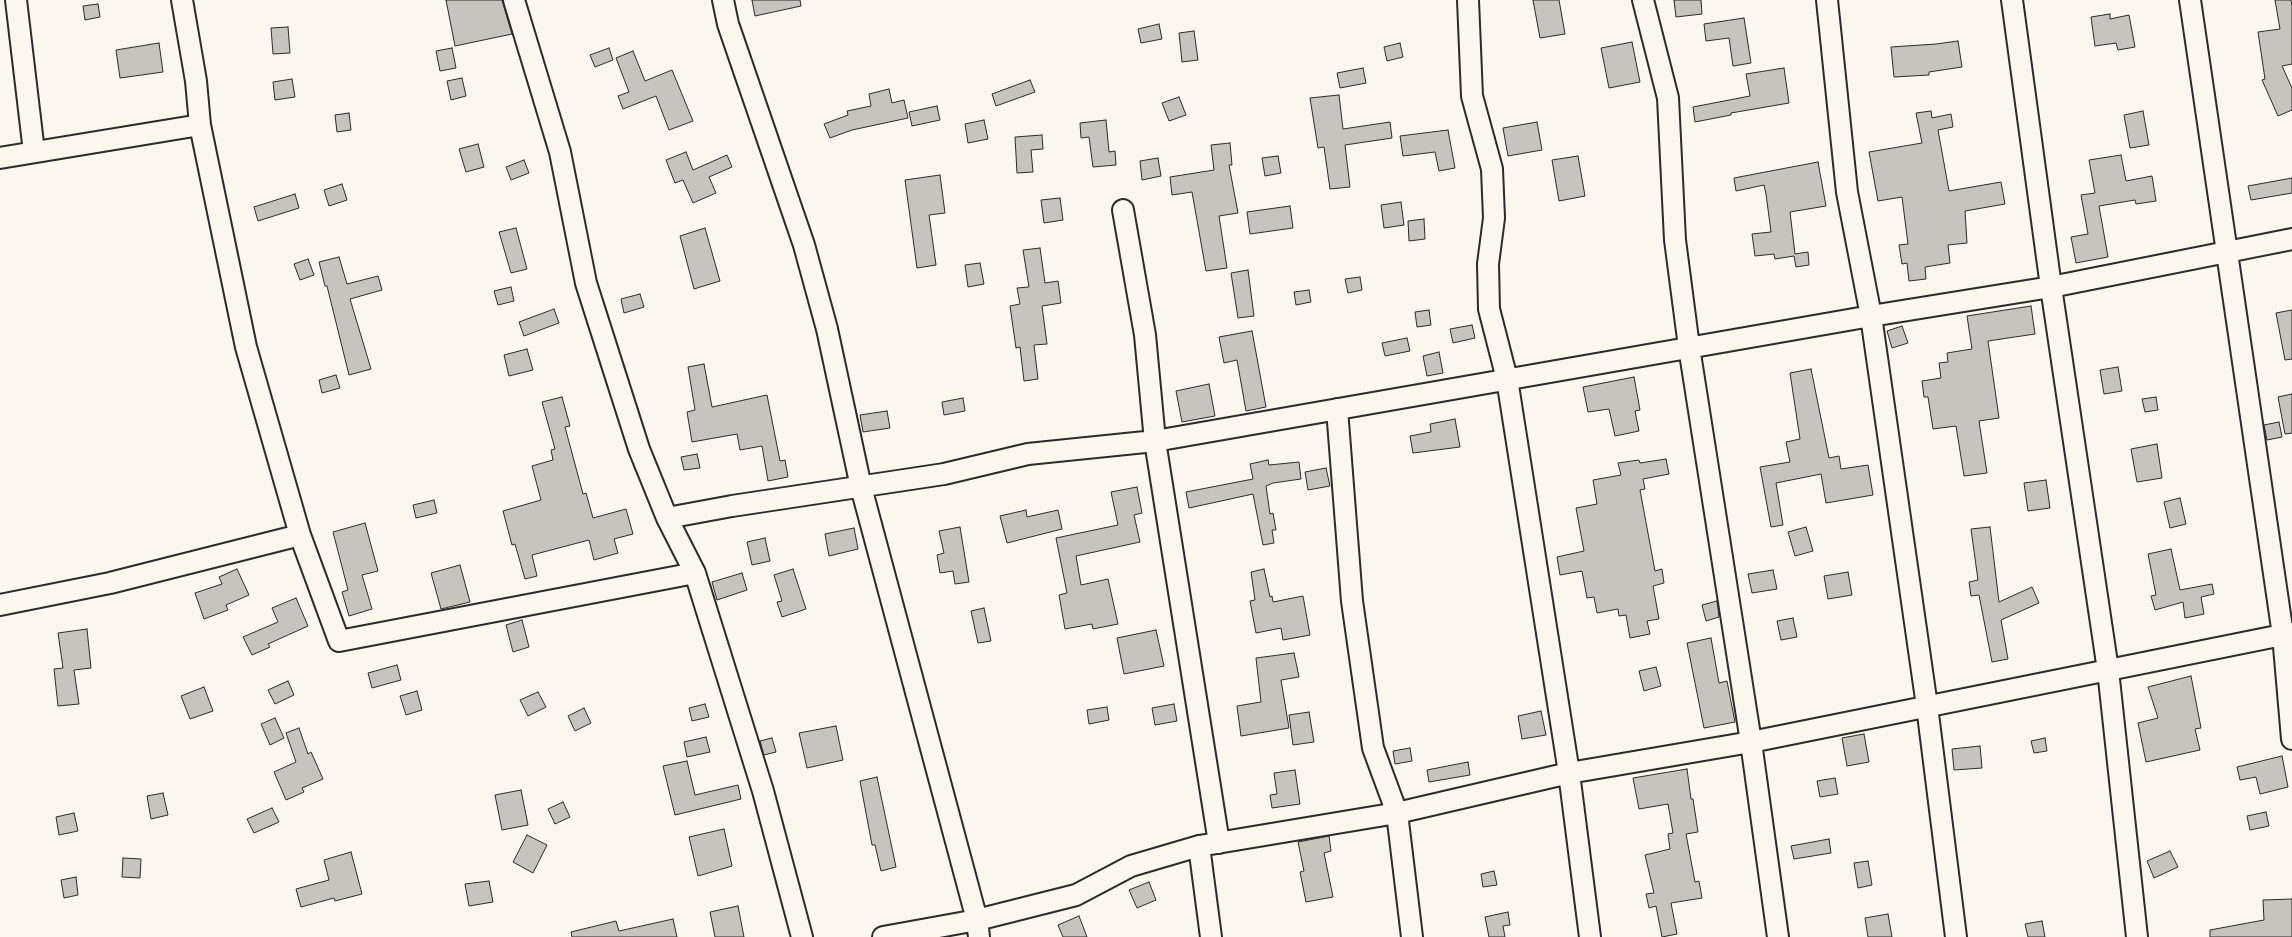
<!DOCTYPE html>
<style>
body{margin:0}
canvas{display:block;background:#fbf7ec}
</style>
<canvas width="2292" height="937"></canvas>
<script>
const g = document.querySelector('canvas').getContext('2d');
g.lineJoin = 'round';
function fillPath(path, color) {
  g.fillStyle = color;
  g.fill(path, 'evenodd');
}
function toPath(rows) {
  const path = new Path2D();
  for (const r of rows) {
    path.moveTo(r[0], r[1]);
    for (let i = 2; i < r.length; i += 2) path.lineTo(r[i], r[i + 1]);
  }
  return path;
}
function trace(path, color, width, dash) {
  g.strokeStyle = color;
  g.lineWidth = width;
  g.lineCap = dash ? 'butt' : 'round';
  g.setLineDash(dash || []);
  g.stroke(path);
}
const building = toPath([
 [446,0,502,0,512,34,455,46,446,0],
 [752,0,800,0,801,6,755,16,752,0],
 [1533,0,1559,0,1565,34,1540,38,1533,0],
 [1674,0,1701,0,1702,14,1676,17,1674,0],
 [2275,0,2291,0,2292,6,2292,64,2282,66,2292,88,2292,110,2278,116,2262,80,2265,79,2258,32,2280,29,2275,0],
 [98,4,100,17,85,20,83,6,98,4],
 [2110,14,2110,19,2129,15,2135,47,2118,50,2116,43,2095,46,2091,17,2110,14],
 [1744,18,1751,63,1733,66,1729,38,1706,41,1704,24,1744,18],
 [1159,24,1162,39,1141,43,1138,29,1159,24],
 [288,27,290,53,273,54,271,28,288,27],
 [1194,31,1198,60,1182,62,1179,33,1194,31],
 [1958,41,1962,67,1929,72,1929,75,1894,77,1891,47,1936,44,1958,41],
 [1632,42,1640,82,1609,88,1601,48,1632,42],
 [159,43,163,72,120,78,116,50,159,43],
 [1400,43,1403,57,1387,61,1384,47,1400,43],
 [452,48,456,68,440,71,436,51,452,48],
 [609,48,613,60,595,67,590,55,609,48],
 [633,51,645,81,672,70,693,121,669,130,656,96,623,109,618,96,629,92,616,58,633,51],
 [1363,68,1366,83,1340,88,1337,73,1363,68],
 [1784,68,1789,103,1731,113,1731,115,1695,122,1693,107,1750,96,1746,74,1784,68],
 [462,78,466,96,451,100,447,81,462,78],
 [292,79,295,97,275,100,273,82,292,79],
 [1030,80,1035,92,996,106,992,94,1030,80],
 [889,89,892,103,904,100,908,118,852,130,830,138,824,124,848,115,847,111,871,106,869,94,889,89],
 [1339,95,1343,129,1390,122,1392,138,1345,145,1350,187,1330,189,1324,147,1318,148,1310,98,1339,95],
 [1179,97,1186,115,1169,121,1162,103,1179,97],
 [937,106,940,120,912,126,909,112,937,106],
 [1931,111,1932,118,1951,114,1953,127,1938,130,1949,191,2001,182,2005,204,1965,211,1967,243,1948,245,1950,263,1925,267,1926,279,1909,281,1907,263,1902,264,1899,245,1908,244,1902,197,1878,201,1869,152,1922,143,1916,113,1931,111],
 [2143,111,2149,145,2130,148,2124,115,2143,111],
 [349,113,351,130,337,132,335,115,349,113],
 [984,120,988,139,968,143,965,124,984,120],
 [1106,120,1109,152,1115,151,1116,165,1093,167,1089,137,1081,138,1080,123,1106,120],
 [1537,122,1542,150,1508,156,1503,128,1537,122],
 [1448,130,1455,168,1439,171,1435,152,1403,156,1400,136,1448,130],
 [1042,135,1043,149,1031,150,1033,172,1017,173,1015,137,1042,135],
 [1230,143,1232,165,1229,165,1238,213,1219,216,1227,268,1206,271,1192,192,1172,195,1170,177,1214,170,1211,145,1230,143],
 [478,144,484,167,466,172,459,149,478,144],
 [686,152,693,170,727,155,732,167,709,177,716,193,693,203,683,180,675,183,666,160,686,152],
 [2121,155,2126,181,2152,176,2156,201,2136,204,2135,200,2099,206,2108,257,2076,263,2071,237,2088,234,2081,195,2095,193,2089,160,2121,155],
 [1278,156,1281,173,1265,176,1262,158,1278,156],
 [1578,156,1585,196,1559,201,1552,160,1578,156],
 [1158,158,1161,176,1142,180,1140,161,1158,158],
 [524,160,529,173,511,180,506,167,524,160],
 [1818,162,1826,206,1790,212,1795,254,1808,252,1809,265,1796,267,1794,256,1775,259,1774,254,1755,256,1752,234,1771,232,1766,194,1764,185,1736,191,1734,178,1818,162],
 [940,175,945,213,929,215,936,265,917,268,905,180,940,175],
 [2292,178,2292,193,2251,200,2248,186,2292,178],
 [342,184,347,200,329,206,324,190,342,184],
 [295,194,299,208,258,221,254,207,295,194],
 [1060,198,1063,220,1044,223,1041,200,1060,198],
 [1401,202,1404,225,1384,228,1381,205,1401,202],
 [1290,206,1293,228,1250,234,1247,212,1290,206],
 [1424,219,1425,239,1409,241,1408,221,1424,219],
 [516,228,527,269,511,273,499,232,516,228],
 [705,228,720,281,694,289,680,236,705,228],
 [1040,248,1045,283,1058,281,1061,303,1042,306,1047,344,1034,345,1038,379,1024,381,1020,347,1016,348,1010,306,1020,304,1017,288,1029,287,1023,250,1040,248],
 [339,257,347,284,378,276,382,290,350,299,371,369,349,375,327,286,325,286,319,262,339,257],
 [308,259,314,275,300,280,294,264,308,259],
 [980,263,984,284,968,287,965,265,980,263],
 [1248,270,1254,316,1238,318,1231,273,1248,270],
 [1360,277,1362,290,1348,293,1345,279,1360,277],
 [511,287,514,301,498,305,494,291,511,287],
 [1309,290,1311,302,1296,305,1294,292,1309,290],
 [640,294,644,307,624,313,621,299,640,294],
 [2031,306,2035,334,1988,341,1999,418,1979,421,1987,473,1964,476,1956,426,1933,429,1928,397,1924,397,1922,381,1941,378,1939,363,1948,362,1947,353,1972,349,1967,316,2031,306],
 [554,309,559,323,524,336,519,322,554,309],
 [1429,310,1431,325,1417,327,1415,312,1429,310],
 [2292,310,2292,359,2285,360,2276,313,2292,310],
 [1472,325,1475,338,1453,343,1450,329,1472,325],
 [1902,326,1908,343,1892,348,1887,331,1902,326],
 [1252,331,1266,407,1246,411,1237,360,1224,363,1219,337,1252,331],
 [1407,338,1410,351,1385,356,1382,343,1407,338],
 [527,349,533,370,509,376,504,355,527,349],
 [1439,352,1443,373,1427,376,1423,356,1439,352],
 [704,364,712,407,767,395,780,461,785,460,788,477,768,481,762,446,740,450,737,434,692,442,687,412,695,410,688,367,704,364],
 [2118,367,2122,391,2104,394,2100,370,2118,367],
 [1811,369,1829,458,1839,456,1841,469,1868,465,1873,495,1826,503,1821,474,1776,483,1783,525,1771,527,1760,467,1790,462,1786,442,1800,439,1790,373,1811,369],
 [336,375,340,388,322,393,319,380,336,375],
 [1634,377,1640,410,1635,411,1639,431,1615,436,1609,409,1588,412,1583,387,1634,377],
 [1209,384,1215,416,1182,422,1176,391,1209,384],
 [2292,394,2292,433,2285,434,2278,397,2292,394],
 [562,397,570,426,565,427,583,494,586,493,593,518,626,509,633,534,614,539,618,553,594,560,589,540,532,555,537,576,525,579,515,544,512,545,503,511,541,500,532,466,553,460,551,450,555,449,542,402,562,397],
 [2156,397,2158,410,2145,412,2142,399,2156,397],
 [963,398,965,411,944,415,942,402,963,398],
 [887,411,890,428,863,432,860,415,887,411],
 [1455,419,1460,447,1413,453,1410,436,1431,432,1430,424,1455,419],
 [2279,422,2282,437,2267,440,2264,425,2279,422],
 [2157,444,2162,478,2137,482,2131,449,2157,444],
 [697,454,700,468,684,470,681,457,697,454],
 [1666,459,1669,474,1643,479,1645,489,1640,490,1655,571,1662,569,1664,583,1653,586,1659,619,1647,621,1650,634,1630,638,1626,615,1619,616,1618,609,1597,613,1594,597,1587,598,1582,571,1560,575,1557,557,1584,551,1576,508,1597,504,1593,480,1621,475,1618,463,1639,460,1640,463,1666,459],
 [1268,460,1269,465,1299,462,1301,479,1273,483,1266,486,1270,514,1273,513,1276,530,1272,530,1274,543,1263,545,1253,494,1189,508,1186,492,1253,479,1250,464,1268,460],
 [1326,468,1330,486,1308,490,1305,472,1326,468],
 [2046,480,2050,508,2028,511,2024,483,2046,480],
 [1137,487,1142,513,1134,515,1140,542,1076,556,1081,585,1108,579,1118,624,1093,629,1092,624,1065,629,1059,595,1067,593,1056,538,1118,525,1111,492,1137,487],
 [2180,498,2186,524,2170,528,2164,502,2180,498],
 [434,500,437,513,416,518,413,505,434,500],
 [1026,510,1027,517,1058,510,1062,529,1007,543,1000,516,1026,510],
 [365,523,378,571,362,575,372,609,349,616,342,592,348,590,333,532,365,523],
 [960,527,969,582,955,584,953,571,940,573,937,555,944,553,939,531,960,527],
 [1806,527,1813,551,1795,556,1788,532,1806,527],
 [1990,527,1999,602,2032,587,2039,603,2001,620,2008,659,1992,662,1979,595,1971,596,1969,582,1978,580,1971,529,1990,527],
 [854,528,858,549,829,556,825,534,854,528],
 [765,538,770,561,752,565,747,542,765,538],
 [2171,549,2180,590,2212,584,2214,594,2201,597,2204,614,2185,618,2183,602,2155,610,2151,596,2156,595,2148,554,2171,549],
 [460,565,470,602,441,609,431,573,460,565],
 [237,569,249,595,226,605,228,610,204,619,195,593,222,584,219,577,237,569],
 [793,569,806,609,782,617,777,602,782,601,774,575,793,569],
 [1264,569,1270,597,1272,596,1273,602,1303,596,1310,635,1283,640,1281,628,1256,633,1250,601,1255,600,1251,572,1264,569],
 [1773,570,1777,589,1752,593,1748,574,1773,570],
 [1848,572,1852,595,1828,599,1824,576,1848,572],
 [742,573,747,590,717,600,712,582,742,573],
 [296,598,308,626,268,644,270,647,252,655,243,637,278,622,272,608,296,598],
 [1717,601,1719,617,1706,621,1702,605,1717,601],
 [984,608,991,641,978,643,971,611,984,608],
 [1793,618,1797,637,1781,640,1777,621,1793,618],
 [522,620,529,647,513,652,506,625,522,620],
 [87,629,91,668,74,670,79,704,58,706,54,669,63,668,58,633,87,629],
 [1156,630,1164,666,1124,674,1117,638,1156,630],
 [1711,638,1719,683,1727,681,1735,722,1704,728,1687,643,1711,638],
 [1294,653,1299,677,1281,680,1289,728,1241,736,1237,706,1261,702,1256,658,1294,653],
 [397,665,401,680,372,688,368,673,397,665],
 [1656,667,1661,686,1644,691,1639,671,1656,667],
 [2191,676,2201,728,2195,729,2200,750,2146,762,2138,723,2158,718,2148,687,2191,676],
 [288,681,294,695,275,704,268,690,288,681],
 [204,687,213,711,190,719,181,696,204,687],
 [417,691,422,710,406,715,400,696,417,691],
 [538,692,546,707,528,716,520,700,538,692],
 [705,704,709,717,692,721,689,708,705,704],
 [1174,704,1177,721,1155,725,1152,708,1174,704],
 [1107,707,1109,720,1089,724,1087,710,1107,707],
 [584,708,591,723,575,731,568,716,584,708],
 [1541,711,1546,735,1522,739,1518,716,1541,711],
 [1309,712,1314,742,1293,745,1289,715,1309,712],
 [275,718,284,738,270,745,261,724,275,718],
 [836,726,843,760,807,768,799,733,836,726],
 [299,728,308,754,311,752,323,779,302,788,304,792,286,800,274,772,296,762,286,733,299,728],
 [1864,734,1869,762,1847,766,1842,738,1864,734],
 [706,737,710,752,687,757,684,742,706,737],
 [772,738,776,752,764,755,760,741,772,738],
 [2045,738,2047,751,2034,753,2031,741,2045,738],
 [1980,746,1982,768,1954,770,1952,749,1980,746],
 [1410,748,1412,761,1395,764,1393,751,1410,748],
 [2282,756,2288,787,2260,794,2256,777,2240,780,2237,767,2282,756],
 [687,761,695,795,738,785,741,799,675,815,663,766,687,761],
 [1468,762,1470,775,1429,782,1427,770,1468,762],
 [1687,769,1691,799,1693,799,1698,832,1686,834,1695,882,1699,881,1702,898,1671,903,1677,934,1662,937,1656,906,1649,908,1646,894,1654,893,1645,855,1670,849,1668,834,1673,833,1668,804,1639,809,1633,778,1687,769],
 [1295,770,1300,804,1272,808,1270,795,1277,794,1274,773,1295,770],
 [877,777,896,867,881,871,875,845,872,845,860,781,877,777],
 [1835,778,1838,794,1820,797,1817,781,1835,778],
 [521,790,528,825,502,830,495,795,521,790],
 [163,793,168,815,151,819,147,796,163,793],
 [563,802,570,817,555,824,548,809,563,802],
 [272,808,279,822,254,833,247,819,272,808],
 [2266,812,2269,826,2250,830,2247,816,2266,812],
 [74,813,78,831,59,835,56,817,74,813],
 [724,829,732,866,698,876,689,837,724,829],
 [527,835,547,845,533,873,513,862,527,835],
 [1329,836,1331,851,1324,853,1333,897,1306,902,1300,872,1304,871,1298,842,1329,836],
 [1829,839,1831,853,1794,859,1791,846,1829,839],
 [2170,851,2178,867,2154,878,2147,861,2170,851],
 [351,852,362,894,335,901,334,898,301,907,296,889,329,880,324,860,351,852],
 [123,858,141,859,140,878,122,877,123,858],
 [1868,861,1872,885,1858,888,1854,863,1868,861],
 [1494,871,1497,885,1483,887,1481,874,1494,871],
 [76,877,78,895,64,898,61,880,76,877],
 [489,881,493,902,469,906,465,884,489,881],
 [1149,882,1156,900,1137,908,1129,890,1149,882],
 [2292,899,2292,937,2210,937,2210,930,2264,920,2263,900,2292,899],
 [738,906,744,937,715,937,710,912,738,906],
 [1508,912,1510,925,1503,926,1505,937,1489,937,1485,917,1508,912],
 [1888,914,1892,937,1868,937,1865,918,1888,914],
 [1079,916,1087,937,1063,937,1058,925,1079,916],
 [673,919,677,937,572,937,571,932,616,921,619,931,673,919],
 [2042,921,2045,937,2028,937,2025,924,2042,921]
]);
const minor = toPath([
 [16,0,34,152],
 [182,0,196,81,200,125,246,347,300,535,339,641,695,573],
 [514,0,560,152,586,283,639,449,667,518,695,573,763,791,802,937],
 [723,0,728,24,804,245,827,329,861,487,977,920,979,937],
 [1468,0,1472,96,1492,169,1494,218,1488,264,1489,309,1507,379,1569,773,1590,937],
 [1643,0,1668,98,1675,240,1689,347,1751,742,1778,937],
 [1827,0,1847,192,1871,316,1927,706,1956,937],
 [2012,0,2051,287,2108,670,2137,937],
 [2190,0,2283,635,2292,739],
 [0,158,200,125],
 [1123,210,1145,335,1155,441,1219,843],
 [1337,409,1352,601,1373,748,1397,813,1412,937],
 [667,518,732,506,944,474,1028,454,1155,441,1871,316,2051,287,2292,239],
 [0,605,110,583,300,535],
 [1199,846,1211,937],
 [883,937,977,920,1076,895,1131,866,1199,846,1397,813,1569,773,1751,742,2292,633]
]);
fillPath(building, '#c7c4bc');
trace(building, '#2b2b2b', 1);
trace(minor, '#2b2b2b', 24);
trace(minor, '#fbf7ec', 20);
</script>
